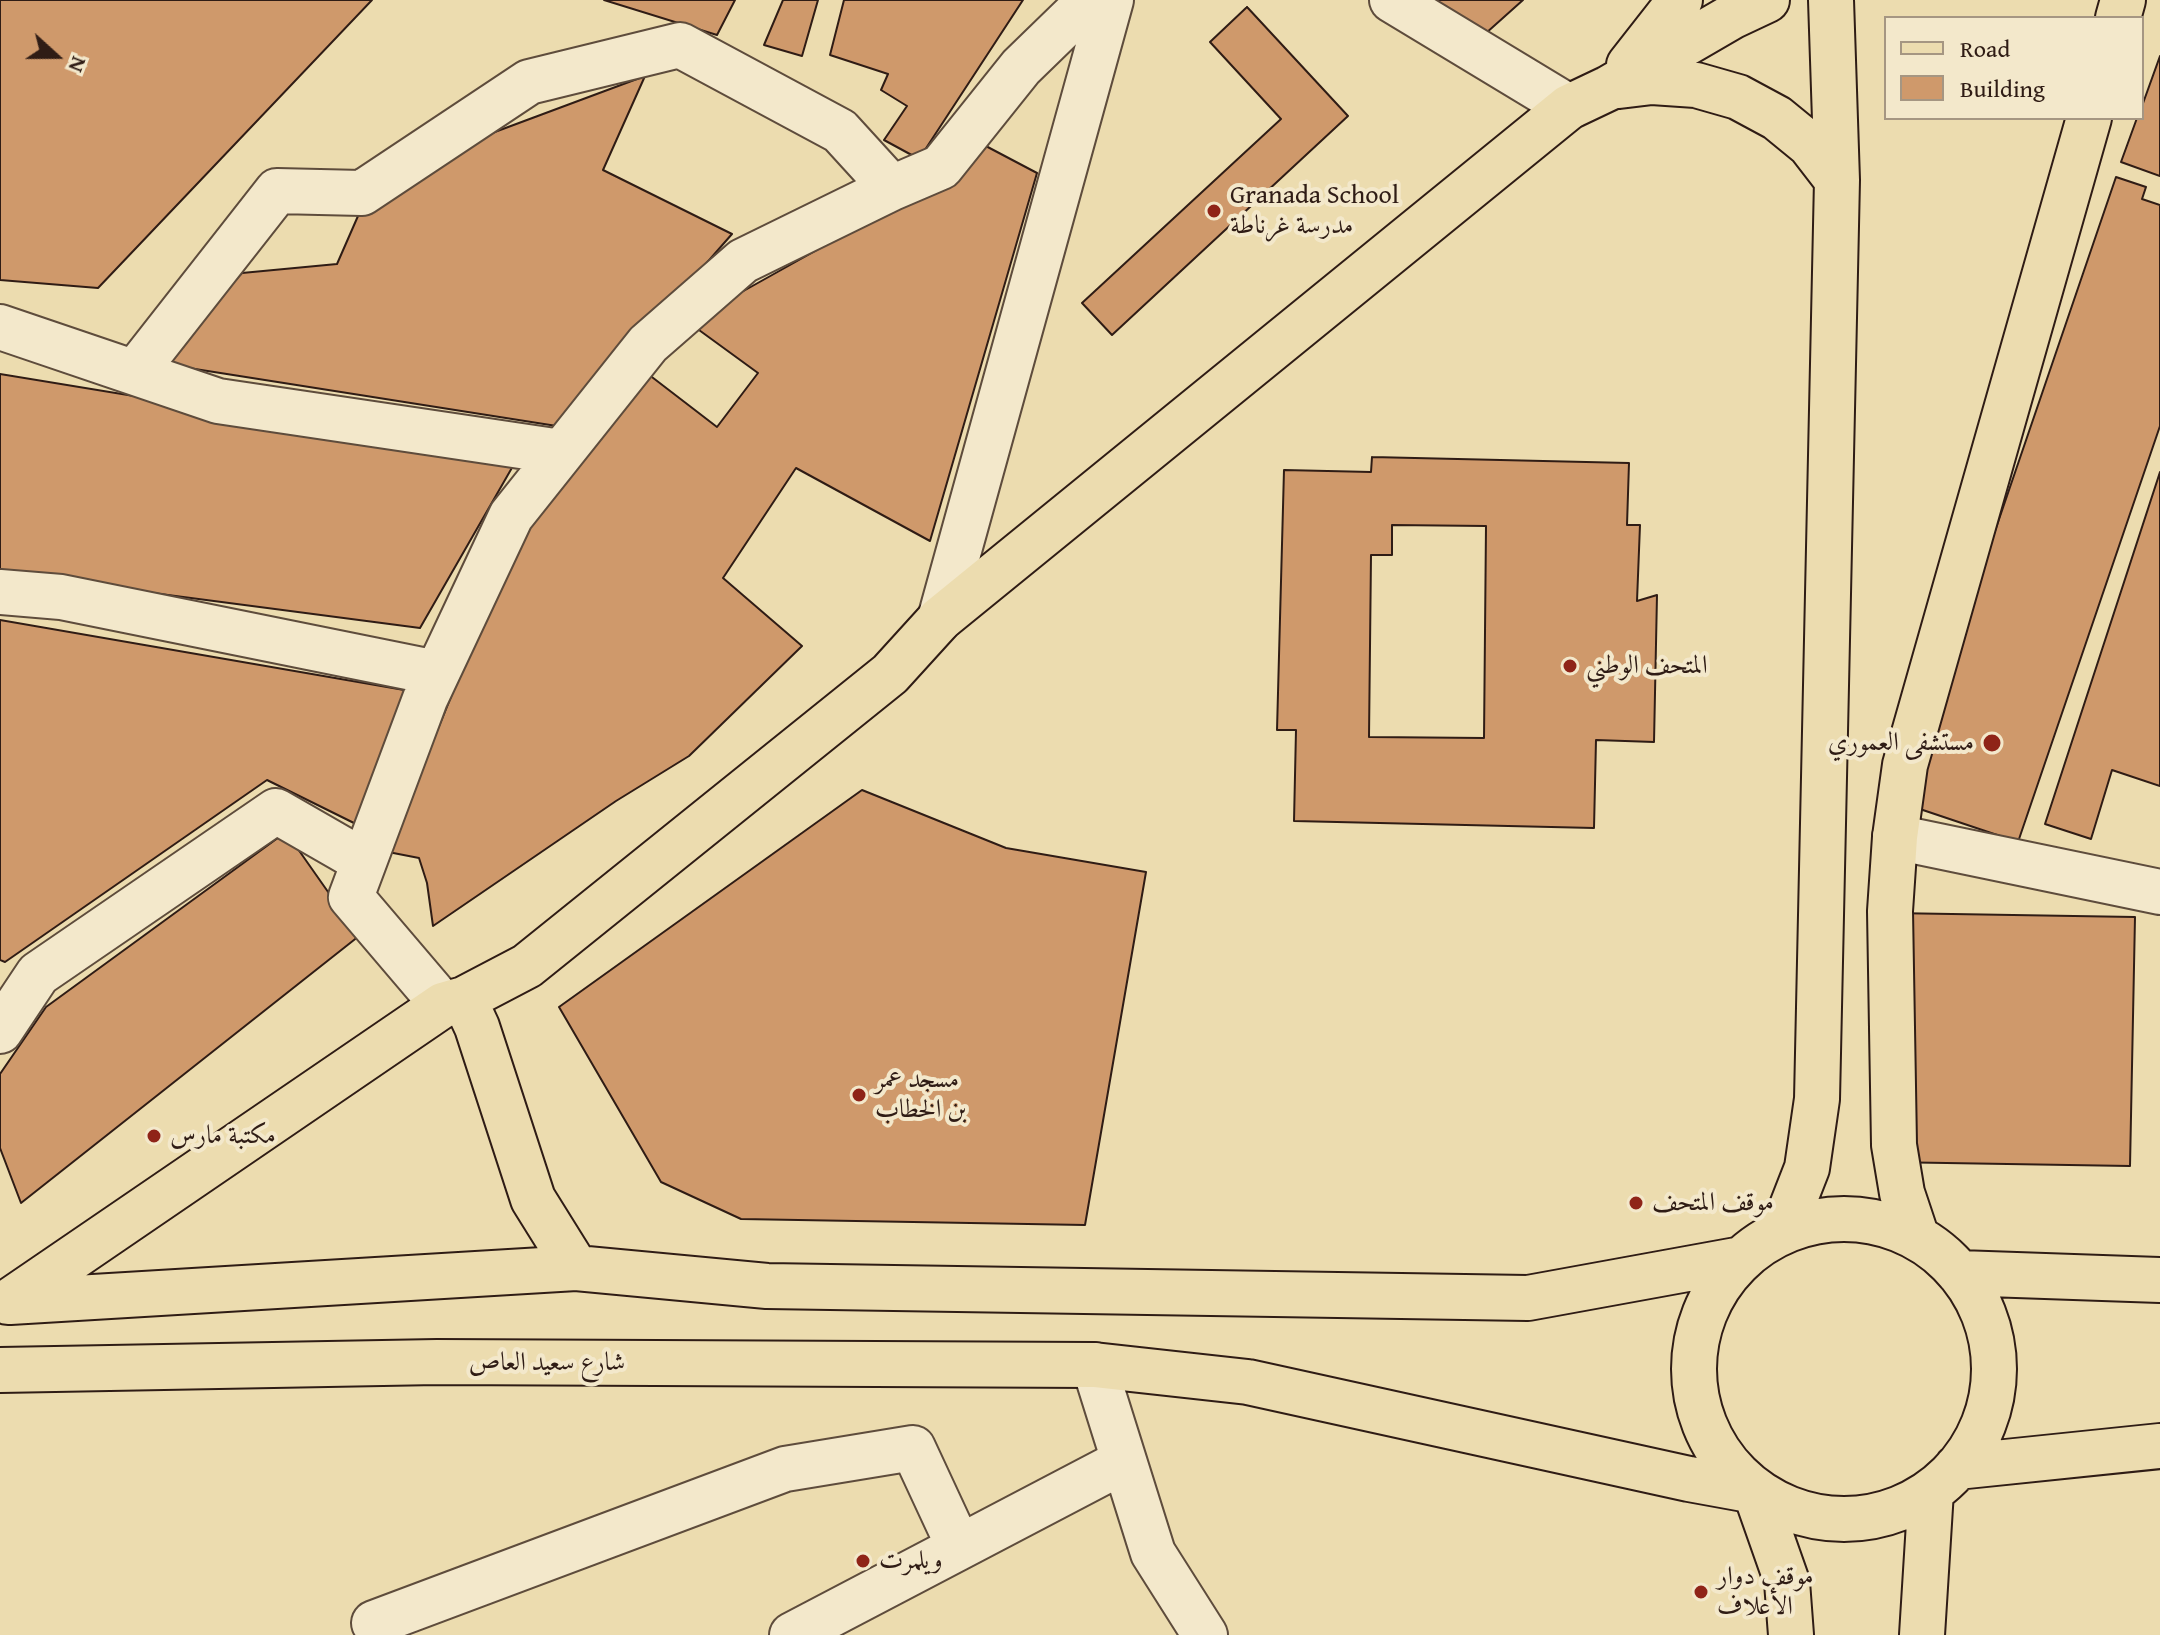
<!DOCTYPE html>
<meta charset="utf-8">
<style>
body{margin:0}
#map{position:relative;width:2160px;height:1635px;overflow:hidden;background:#ecdcaf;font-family:"Gentium Book Plus",serif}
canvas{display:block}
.legend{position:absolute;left:1884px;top:16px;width:260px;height:104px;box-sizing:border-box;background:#f3e8cb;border:2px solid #a59682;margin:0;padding:10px 14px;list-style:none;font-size:24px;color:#2f1c15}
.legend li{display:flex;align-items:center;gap:16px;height:40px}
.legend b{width:40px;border:2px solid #a59682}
.north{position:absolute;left:16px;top:16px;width:80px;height:80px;-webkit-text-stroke:6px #f3e8cb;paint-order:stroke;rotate:111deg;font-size:22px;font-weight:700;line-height:32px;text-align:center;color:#2f1c15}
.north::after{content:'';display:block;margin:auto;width:28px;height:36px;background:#2f1c15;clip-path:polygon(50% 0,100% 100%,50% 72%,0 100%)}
</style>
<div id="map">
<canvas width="2160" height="1635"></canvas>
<ul class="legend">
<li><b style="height:10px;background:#ecdcaf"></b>Road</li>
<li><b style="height:22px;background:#cf996b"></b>Building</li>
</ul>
<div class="north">N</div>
</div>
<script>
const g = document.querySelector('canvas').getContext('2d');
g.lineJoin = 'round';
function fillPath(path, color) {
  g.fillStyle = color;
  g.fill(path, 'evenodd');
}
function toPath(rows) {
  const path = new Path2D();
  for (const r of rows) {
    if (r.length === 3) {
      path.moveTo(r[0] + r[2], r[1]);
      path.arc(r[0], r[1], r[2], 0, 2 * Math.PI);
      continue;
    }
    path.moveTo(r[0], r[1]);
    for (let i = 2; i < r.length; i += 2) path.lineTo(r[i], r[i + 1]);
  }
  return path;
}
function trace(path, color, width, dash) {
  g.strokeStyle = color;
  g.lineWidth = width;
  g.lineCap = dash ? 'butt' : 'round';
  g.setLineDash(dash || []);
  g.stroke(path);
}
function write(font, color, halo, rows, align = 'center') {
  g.font = font + ' "Gentium Book Plus",Amiri,serif';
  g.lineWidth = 8;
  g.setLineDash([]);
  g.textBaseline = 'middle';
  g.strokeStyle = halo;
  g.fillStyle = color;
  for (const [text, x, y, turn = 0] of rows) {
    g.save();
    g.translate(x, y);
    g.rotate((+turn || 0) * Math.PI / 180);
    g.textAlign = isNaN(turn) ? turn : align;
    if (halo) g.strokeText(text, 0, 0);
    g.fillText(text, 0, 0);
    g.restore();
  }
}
const building = toPath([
 [0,0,372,0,98,288,0,280,0,0],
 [604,0,735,0,717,35,604,0],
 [783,0,818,0,802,56,764,45,783,0],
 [844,0,1023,0,919,159,884,140,907,106,881,90,888,74,830,55,844,0],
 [1433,0,1523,0,1485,34,1433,0],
 [1247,7,1348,116,1112,335,1082,303,1281,119,1210,42,1247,7],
 [2160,56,2160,176,2121,162,2137,118,2142,118,2142,106,2160,56],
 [645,76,603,170,732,234,563,427,157,363,242,273,337,264,358,216,476,139,645,76],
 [982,144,1037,173,930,541,796,468,723,578,802,646,689,756,616,801,433,926,427,883,419,858,383,851,397,829,521,525,648,374,717,427,758,373,688,322,917,194,982,144],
 [2116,177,2146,187,2142,199,2160,205,2160,426,2018,842,1902,803,2116,177],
 [0,374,517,459,420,628,0,573,0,374],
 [1372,457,1629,463,1627,525,1640,525,1637,601,1657,595,1654,742,1596,740,1594,828,1294,821,1296,730,1277,730,1284,470,1371,472,1372,457],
 [1392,525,1486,526,1484,738,1369,737,1371,555,1392,555,1392,525],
 [2160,472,2160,786,2112,770,2091,839,2045,824,2160,472],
 [0,620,410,691,360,826,267,780,5,962,0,960,0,620],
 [862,790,1006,848,1146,872,1085,1225,741,1219,661,1182,559,1007,862,790],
 [286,832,359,936,21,1203,0,1148,0,1074,46,1007,286,832],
 [1891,913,2135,917,2130,1166,1885,1162,1891,913]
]);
const minor = toPath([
 [1392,0,1569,107],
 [0,327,218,401,561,452],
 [135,372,277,191,362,193,529,82,680,45,840,131,892,188],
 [0,592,61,597,437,673],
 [940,619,1111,0],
 [1895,837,2160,892],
 [443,1005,351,897,425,699,511,516,648,344,743,261,892,188,941,167,1021,67,1090,0],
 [0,1031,38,974,276,811,363,861],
 [1094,1365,1153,1553,1205,1635],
 [374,1623,785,1469,913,1448,959,1547],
 [792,1635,1124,1461]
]);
const major = toPath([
 [2118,18,2123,0],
 [1629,65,1680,0],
 [1619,86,1652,82,1696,85,1738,97,1777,118,1810,145,1837,180],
 [464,999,477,1027,533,1199,576,1268],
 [1844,1369,150],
 [1782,1232,1807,1168,1817,1099,1837,180,1831,0],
 [1917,1238,1902,1193,1894,1145,1890,911,1895,837,1905,765,2089,118],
 [1959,1273,2160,1280],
 [8,1302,443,1005,464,999,527,966,890,674,940,619,1569,107,1609,88,1733,16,1767,0],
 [10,1302,576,1268,767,1286,1528,1298,1742,1259],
 [0,1370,437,1362,1094,1365,1248,1382,1689,1479,1755,1491,1787,1582,1791,1635],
 [1957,1467,2160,1446],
 [1922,1635,1931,1491]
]);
const markers = [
 [1214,211,8,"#8f2418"],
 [1570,666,8,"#8f2418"],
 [1992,743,10,"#8f2418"],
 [859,1095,8,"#8f2418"],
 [154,1136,8,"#8f2418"],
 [1636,1203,8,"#8f2418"],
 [863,1561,8,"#8f2418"],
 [1701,1592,8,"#8f2418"]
];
const poiNames = [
 ["Granada School",1230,196],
 ["مدرسة غرناطة",1230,226],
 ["المتحف الوطني",1586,666],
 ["مستشفى العموري",1974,743,"right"],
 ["مسجد عمر",875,1080],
 ["بن الخطاب",875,1110],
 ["مكتبة مارس",170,1136],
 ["موقف المتحف",1652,1203],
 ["ويلمرت",879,1561],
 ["موقف دوار",1717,1577],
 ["الأعلاف",1717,1607]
];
const streetNames = [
 ["شارع سعيد العاص",547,1363]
];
fillPath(building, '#cf996b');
trace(building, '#2f1c15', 2);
trace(minor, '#5e4c3c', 48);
trace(major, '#2f1c15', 48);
trace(minor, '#f3e8cb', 44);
trace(major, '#ecdcaf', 44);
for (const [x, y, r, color] of markers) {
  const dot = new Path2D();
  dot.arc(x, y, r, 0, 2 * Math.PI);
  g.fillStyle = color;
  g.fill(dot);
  trace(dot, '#f3e8cb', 3);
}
write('26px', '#2f1c15', '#f3e8cb', poiNames, 'left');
write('26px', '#2f1c15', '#f3e8cb', streetNames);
</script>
